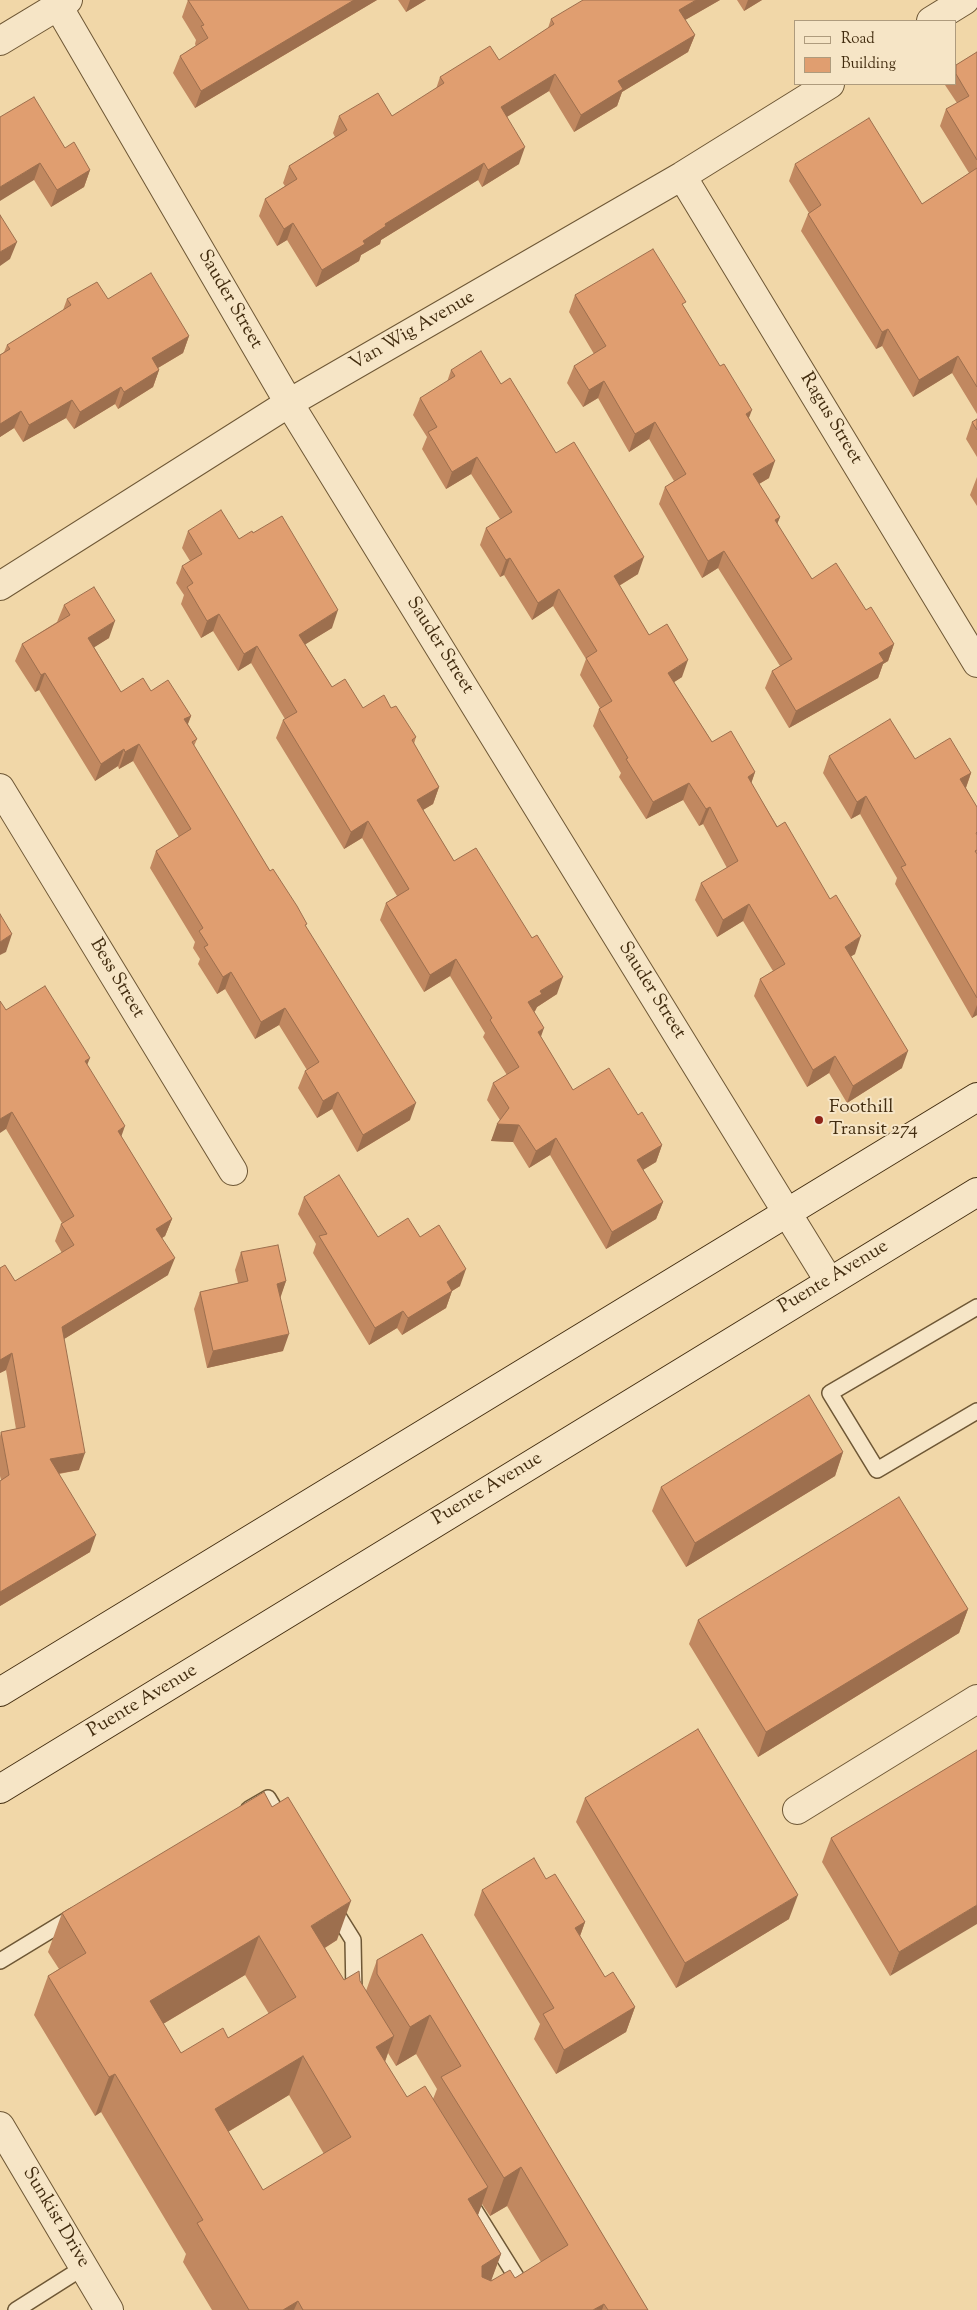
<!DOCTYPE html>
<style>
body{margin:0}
#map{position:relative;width:977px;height:2310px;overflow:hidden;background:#f1d7a8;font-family:"Sorts Mill Goudy",serif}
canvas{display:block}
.legend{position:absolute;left:794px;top:20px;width:162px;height:65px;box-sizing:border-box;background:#f6e5c6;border:1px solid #ae9b7d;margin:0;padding:6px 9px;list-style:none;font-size:15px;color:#422c0f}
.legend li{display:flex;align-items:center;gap:10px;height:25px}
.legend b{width:25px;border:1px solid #ae9b7d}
</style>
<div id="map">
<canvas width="977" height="2310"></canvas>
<ul class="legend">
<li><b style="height:6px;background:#f6e5c6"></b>Road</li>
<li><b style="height:14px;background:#e09e70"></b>Building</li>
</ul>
</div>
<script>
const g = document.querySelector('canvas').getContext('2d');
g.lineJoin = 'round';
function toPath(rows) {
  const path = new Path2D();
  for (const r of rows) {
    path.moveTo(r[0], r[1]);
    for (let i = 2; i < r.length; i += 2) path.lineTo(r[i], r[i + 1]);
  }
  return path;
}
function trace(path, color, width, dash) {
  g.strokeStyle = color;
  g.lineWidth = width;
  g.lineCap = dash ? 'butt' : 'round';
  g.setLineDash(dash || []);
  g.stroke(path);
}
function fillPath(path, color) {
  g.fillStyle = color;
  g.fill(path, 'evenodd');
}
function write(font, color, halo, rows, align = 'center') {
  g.font = font + ' "Sorts Mill Goudy",serif';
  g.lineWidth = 4;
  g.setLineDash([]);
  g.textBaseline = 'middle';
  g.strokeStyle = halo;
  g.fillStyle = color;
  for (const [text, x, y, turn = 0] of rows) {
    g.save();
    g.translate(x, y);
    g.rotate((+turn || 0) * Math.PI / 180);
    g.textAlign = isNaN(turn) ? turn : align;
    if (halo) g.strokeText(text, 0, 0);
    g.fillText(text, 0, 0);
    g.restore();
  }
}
const lane = toPath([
 [977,1307,830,1393,877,1470,977,1411],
 [249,1809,268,1798,283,1823],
 [333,1908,353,1940,354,1994],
 [0,1961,74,1916],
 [467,2198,520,2283,476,2310],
 [16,2310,84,2267]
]);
const street = toPath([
 [58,6,289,403,829,1281],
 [931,21,965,0],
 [0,41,68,0],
 [682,176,977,663],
 [0,586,289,403,682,176,830,84],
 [0,788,233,1171],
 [797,1810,977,1699],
 [0,2126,109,2310]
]);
const secondary = toPath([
 [0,1692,977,1097],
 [0,1789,977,1192]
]);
const wall = toPath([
 [188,0,377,0,195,108,173,73,180,56,196,46,195,44,196,40,182,17],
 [398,0,426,0,406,12],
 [720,0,685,20,695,35,688,52,622,92,617,106,574,132,549,91,507,117,519,164,482,187,478,180,381,240,380,244,361,255,359,261,316,287,287,240,277,246,259,216,265,199,285,186,283,183,289,166,335,137,333,133,339,116,392,116,436,89,440,77,499,60,548,28,551,19],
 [737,0,762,0,744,11],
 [977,52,977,414,952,373,913,397,882,346,876,349,801,231,808,214,809,213,789,181,795,164,922,204,969,173,940,126,946,109,957,103,945,85,946,84,956,84,956,65],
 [0,117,65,148,90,170,84,187,51,207,34,180],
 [575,295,684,307,749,418,769,478,759,484,780,517,777,524,812,579,866,610,894,644,888,661,883,664,878,678,789,728,765,688,772,671,780,666,718,568,702,578,659,504,665,487,674,481,649,439,629,452,598,398,583,407,567,383,574,366,594,354,569,312],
 [67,299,108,299,189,336,183,353,158,368,159,370,153,387,118,409,115,404,74,429,66,418,23,442,14,428,0,437,0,355,4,352,7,345,63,310],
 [451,370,501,384,556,453,638,574,619,586,649,635,682,677,674,682,712,742,755,772,751,783,855,954,851,956,902,1068,847,1103,829,1073,807,1087,754,996,760,979,773,971,743,921,717,937,695,900,701,883,727,868,703,824,699,826,683,800,646,819,619,777,621,773,593,726,599,709,600,708,580,675,586,659,553,606,532,620,504,575,500,577,480,545,486,528,500,519,471,474,446,489,422,449,427,437,413,415,420,398,447,382],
 [977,419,977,457,966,439,972,422],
 [977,477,977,506,970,495],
 [188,531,239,539,253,533,332,628,305,644,332,687,363,708,391,708,416,737,414,744,439,787,433,804,423,810,454,861,557,994,537,1007,535,1011,534,1012,541,1037,573,1090,638,1115,662,1145,656,1162,643,1170,663,1202,656,1219,606,1249,550,1155,529,1168,513,1142,491,1141,500,1120,487,1100,493,1083,507,1075,483,1037,485,1033,450,976,424,992,380,920,386,903,397,896,362,838,344,849,276,738,283,720,285,719,251,663,238,671,213,631,201,638,181,604,184,595,176,583,182,566,190,561,182,548],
 [64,605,109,638,94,647,121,692,151,691,191,716,188,724,197,739,194,746,270,871,306,927,410,1120,357,1152,332,1109,317,1118,298,1088,305,1071,307,1070,279,1025,255,1039,225,989,217,994,198,964,200,959,193,948,195,942,150,868,156,851,179,837,133,761,119,769,118,766,95,781,39,690,35,692,15,661,22,644,57,622],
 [829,756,915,759,971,773,966,788,977,807,977,1015,972,1018,895,884,897,878,860,814,851,819,823,773],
 [6,1010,87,1065,121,1136,172,1219,165,1236,162,1238,168,1275,64,1339,79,1470,59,1474,90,1552,0,1606,0,1481,1,1480,0,1476,0,1436,1,1432,16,1429,6,1370,0,1373,0,1268,15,1281,62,1253,55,1241,61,1224,62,1223,6,1129],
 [304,1197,378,1237,420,1237,460,1286,452,1291,446,1308,402,1335,397,1328,369,1345,313,1253,316,1244,298,1214],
 [241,1252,286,1281,280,1297,283,1351,207,1368,194,1309,200,1292,238,1283,235,1270],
 [843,1452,835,1476,686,1567,652,1511,661,1487],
 [968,1609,959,1633,758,1757,689,1644,698,1620],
 [977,1750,890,1976,822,1862,831,1838],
 [585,1798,789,1919,676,1988,576,1822],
 [546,1879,585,1922,580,1936,605,1977,635,2007,626,2032,556,2074,534,2039,540,2024,474,1915,482,1890],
 [62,1913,337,1940,325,1948,344,1980,360,1981,366,1991,377,1960,422,1934,648,2310,212,2310,183,2262,186,2254,101,2112,95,2116,34,2015,48,1976,59,1969,48,1952],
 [245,1975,269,2014,228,2038,181,2053,163,2024],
 [388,2053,396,2066,416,2054,437,2089,433,2099,407,2097,385,2062],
 [289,2095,324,2154,263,2190,228,2132],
 [482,2204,490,2216,507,2206,541,2262,515,2278,491,2280,501,2254,478,2215]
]);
const shadedWall = toPath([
 [354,0,377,0,195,108,201,91],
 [410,0,426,0,406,12],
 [696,0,720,0,673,27,679,10],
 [748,0,762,0,744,11],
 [695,35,688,52,622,92,617,106,574,132,581,115,618,81],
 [555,74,549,91,495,124,501,107],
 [525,147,519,164,482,187,488,170],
 [40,163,34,180,0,201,0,187],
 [484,163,478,180,381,240,380,244,361,255,359,261,316,287,322,270,385,224],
 [90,170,84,187,51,207,57,190],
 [293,223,287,240,277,246,284,229],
 [17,242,10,259,0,266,0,252],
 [888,329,882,346,876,349,882,332],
 [189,336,183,353,146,375,152,358],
 [958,356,952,373,913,397,919,380],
 [159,370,153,387,118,409,124,392],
 [604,381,598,398,583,407,589,390],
 [121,387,115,404,74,429,80,412],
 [72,400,66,418,23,442,29,425],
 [752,410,745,428,746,414],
 [21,411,14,428,0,437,0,424],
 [655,422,649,439,629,452,635,434],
 [477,457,471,474,446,489,452,472],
 [775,461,769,478,747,491,753,474],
 [780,517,773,534,775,520],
 [724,551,718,568,702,578,708,561],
 [644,557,638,574,607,593,614,576],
 [510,558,504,575,500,577,506,560],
 [559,589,553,606,532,620,538,603],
 [338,610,332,628,293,652,299,635],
 [219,614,213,631,201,638,207,621],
 [115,621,109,638,82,655,88,638],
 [894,644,888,661,883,664,878,678,789,728,796,711,879,653],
 [257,646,251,663,238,671,244,654],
 [688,660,682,677,662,690,668,673],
 [45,673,39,690,35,692,41,675],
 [191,716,184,733,184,719],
 [139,744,133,761,119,769,125,752],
 [124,749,118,766,95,781,101,764],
 [755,772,749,790,748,777],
 [971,773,965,790,960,779],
 [689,783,683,800,646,819,653,802],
 [439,787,433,804,411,817,417,800],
 [866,796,860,814,851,819,857,802],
 [710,807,703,824,699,826,706,809],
 [368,821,362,838,344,849,351,832],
 [749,904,743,921,717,937,723,920],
 [12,934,6,952,0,955,0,942],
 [861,936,855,954,839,964,845,947],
 [456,959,450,976,424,992,430,975],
 [231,972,225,989,217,994,223,977],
 [563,977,557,994,537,1007,535,1011,522,1019,528,1002,540,991],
 [977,1005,977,1015,972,1018],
 [285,1008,279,1025,255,1039,261,1022],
 [544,1028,538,1045,538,1032],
 [908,1051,902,1068,847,1103,853,1086],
 [835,1056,829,1073,807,1087,813,1070],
 [90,1058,83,1075,85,1061],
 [338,1092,332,1109,317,1118,323,1101],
 [416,1103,410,1120,357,1152,363,1135],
 [12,1112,6,1129,0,1133,0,1119],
 [497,1124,519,1125,513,1142,491,1141],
 [125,1126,119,1143,118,1131],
 [556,1138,550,1155,529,1168,536,1151],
 [662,1145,656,1162,631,1177,637,1160],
 [663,1202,656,1219,606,1249,612,1232],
 [172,1219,165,1236,150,1246,156,1229],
 [175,1258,168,1275,56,1344,62,1327],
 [466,1269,460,1286,452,1291,446,1308,402,1335,408,1318,447,1282],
 [286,1281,280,1299,277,1284],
 [403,1311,397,1328,369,1345,375,1328],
 [289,1334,283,1351,207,1368,213,1351],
 [12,1353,6,1370,0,1373,0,1360],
 [843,1452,835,1476,686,1567,695,1543],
 [85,1453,79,1470,44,1476,50,1459],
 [96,1535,90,1552,0,1606,0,1592],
 [968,1609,959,1633,758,1757,766,1732],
 [798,1895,789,1919,676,1988,685,1963],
 [351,1901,337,1940,297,1965,311,1926],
 [977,1905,977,1924,890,1976,899,1952],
 [585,1922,576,1947,575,1928],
 [259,1936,245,1975,136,2040,150,2001],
 [635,2007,626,2032,556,2074,564,2050],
 [430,2015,416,2054,396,2066,410,2027],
 [394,2036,380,2075,376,2047],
 [303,2056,289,2095,201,2148,215,2109],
 [115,2074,101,2112,95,2116,109,2077],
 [521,2167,507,2206,490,2216,504,2178],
 [488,2187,474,2226,468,2199],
 [501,2254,487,2292,468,2305,482,2266],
 [298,2301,294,2310,283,2310],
 [604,2304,602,2310,593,2310]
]);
const building = toPath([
 [188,0,354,0,201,91,180,56,208,38,201,26,204,25,188,0],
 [583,0,696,0,679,10,695,35,618,81,623,89,581,115,555,74,501,107,525,147,488,170,484,163,385,224,386,226,363,241,365,244,322,270,293,223,284,229,265,199,297,179,289,166,347,130,339,116,378,93,392,116,444,83,440,77,490,46,499,60,554,24,551,19,583,0],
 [977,52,977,160,946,109,969,96,956,74,956,65,977,52],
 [34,97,65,148,74,142,90,170,57,190,40,163,0,187,0,117,34,97],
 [869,118,922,204,977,168,977,387,958,356,919,380,888,329,882,332,808,214,821,205,795,164,869,118],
 [0,215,17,242,0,252,0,215],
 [653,249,686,302,682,304,720,366,724,364,752,410,746,414,775,461,753,474,780,517,775,520,812,579,836,563,866,610,871,607,894,644,879,653,884,661,796,711,772,671,792,659,724,551,708,561,665,487,686,474,655,422,635,434,604,381,589,390,574,366,606,346,575,295,653,249],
 [151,273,189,336,152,358,159,370,124,392,121,387,80,412,72,400,29,425,21,411,0,424,0,355,10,349,7,345,71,305,67,299,97,282,108,299,151,273],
 [481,351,501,384,510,378,556,453,574,442,644,557,614,576,649,635,667,624,688,660,668,673,712,742,731,731,755,772,748,777,777,827,785,822,830,899,836,895,861,936,845,947,908,1051,853,1086,835,1056,813,1070,760,979,785,964,749,904,723,920,701,883,738,861,710,807,706,809,689,783,653,802,626,759,628,758,599,709,612,701,586,658,597,651,559,589,538,603,510,558,506,560,486,528,512,512,477,457,452,472,428,432,437,427,420,398,455,376,451,370,481,351],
 [977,419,977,430,972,422,977,419],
 [221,510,239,539,252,531,253,533,282,516,338,610,299,635,332,687,345,679,363,708,384,695,391,708,396,706,416,737,412,740,439,787,417,800,454,861,476,848,532,938,537,935,563,977,540,991,542,994,528,1002,544,1028,538,1032,573,1090,609,1068,638,1115,642,1112,662,1145,637,1160,663,1202,612,1232,556,1138,536,1151,519,1125,497,1124,509,1108,493,1083,519,1067,490,1020,492,1018,456,959,430,975,386,903,409,889,368,821,351,832,283,720,297,712,257,646,244,654,219,614,207,621,187,587,193,583,182,566,202,554,188,531,221,510],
 [94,587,115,621,88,638,121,692,143,678,151,691,168,680,191,716,184,719,197,739,192,742,270,871,273,869,297,906,307,924,305,925,416,1103,363,1135,338,1092,323,1101,305,1071,319,1062,285,1008,261,1022,231,972,223,977,204,947,208,945,199,931,203,928,156,851,191,829,139,744,125,752,124,749,101,764,45,673,41,675,22,644,70,615,64,605,94,587],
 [890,719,915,759,950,738,971,773,960,779,977,807,977,832,976,833,977,835,977,850,975,851,977,854,977,998,901,867,906,865,866,796,857,802,829,756,890,719],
 [0,914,12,934,0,942,0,914],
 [45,986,90,1058,85,1061,125,1126,118,1131,172,1219,156,1229,175,1258,62,1327,85,1453,50,1459,96,1535,0,1592,0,1481,9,1475,1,1432,25,1427,12,1353,0,1360,0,1268,5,1265,15,1281,74,1245,61,1224,74,1216,12,1112,0,1119,0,1001,6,1010,45,986],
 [339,1175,378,1237,408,1218,420,1237,439,1225,466,1269,447,1282,452,1291,408,1318,403,1311,375,1328,319,1236,327,1234,304,1197,339,1175],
 [278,1245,286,1281,277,1284,289,1334,213,1351,200,1292,248,1281,241,1252,278,1245],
 [809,1395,843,1452,695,1543,661,1487,809,1395],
 [899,1497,968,1609,766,1732,698,1620,899,1497],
 [698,1729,798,1895,685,1963,585,1798,698,1729],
 [977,1750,977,1905,899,1952,831,1838,977,1750],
 [264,1792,272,1807,288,1797,351,1901,311,1926,344,1980,359,1971,360,1981,394,2036,376,2047,407,2097,425,2086,488,2187,468,2199,501,2254,482,2266,482,2277,491,2281,510,2270,515,2278,568,2245,521,2167,504,2178,441,2077,461,2066,430,2015,410,2027,377,1974,377,1960,422,1934,648,2310,608,2310,604,2304,593,2310,303,2310,298,2301,283,2310,249,2310,197,2223,203,2220,115,2074,109,2077,48,1976,86,1953,62,1913,264,1792],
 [259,1936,296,1997,228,2038,223,2028,181,2053,150,2001,259,1936],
 [303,2056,351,2137,263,2190,215,2109,303,2056],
 [534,1858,546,1879,555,1874,585,1922,575,1928,605,1977,613,1972,635,2007,564,2050,543,2014,554,2008,482,1890,534,1858]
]);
const markers = [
 [819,1120,5,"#8f2418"]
];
const streetNames = [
 ["Sauder Street",229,300,60],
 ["Van Wig Avenue",413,332,-30],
 ["Ragus Street",830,419,59],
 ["Sauder Street",439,646,58],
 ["Bess Street",116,979,59],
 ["Sauder Street",651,991,58],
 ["Puente Avenue",834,1278,-31],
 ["Puente Avenue",488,1490,-31],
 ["Puente Avenue",143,1702,-31],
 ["Sunkist Drive",55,2218,59]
];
const poiNames = [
 ["Foothill",829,1109],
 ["Transit 274",829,1131]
];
trace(lane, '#6e5735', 18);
trace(street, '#6e5735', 30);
trace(secondary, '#422c0f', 30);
trace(lane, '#f6e5c6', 15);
trace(street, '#f6e5c6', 28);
trace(secondary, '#f6e5c6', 28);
fillPath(wall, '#c18860');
fillPath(shadedWall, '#9d6f4e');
fillPath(building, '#e09e70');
trace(building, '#9d6f4e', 1);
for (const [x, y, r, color] of markers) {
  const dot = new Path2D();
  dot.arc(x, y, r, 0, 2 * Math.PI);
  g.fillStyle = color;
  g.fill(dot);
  trace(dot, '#f6e5c6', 2);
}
write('19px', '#422c0f', '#f6e5c6', streetNames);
write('19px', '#422c0f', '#f6e5c6', poiNames, 'left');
</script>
